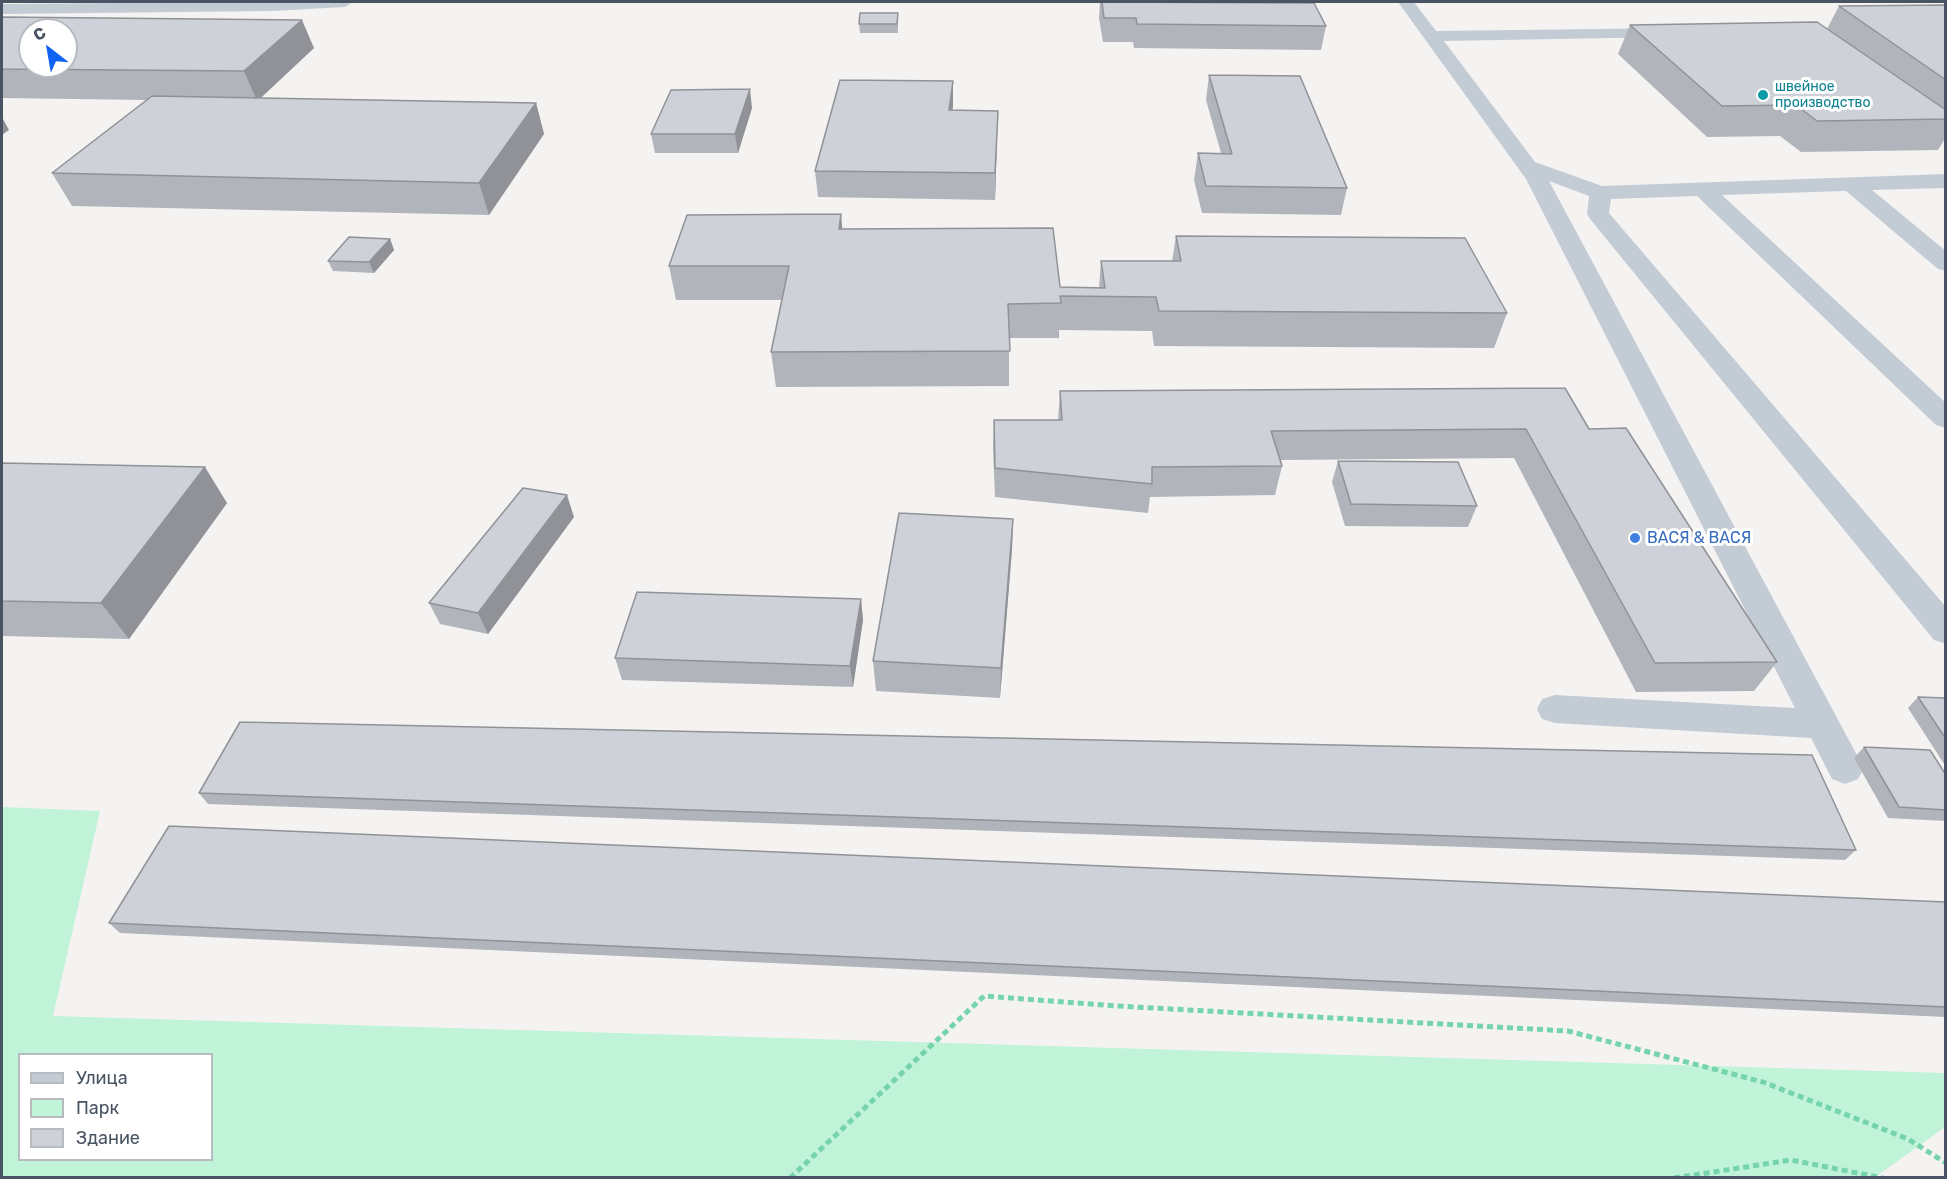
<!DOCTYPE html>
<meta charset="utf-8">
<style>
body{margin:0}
#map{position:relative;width:1947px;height:1179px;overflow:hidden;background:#f5f3f2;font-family:Rubik,sans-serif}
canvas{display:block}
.frame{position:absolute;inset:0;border:3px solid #485462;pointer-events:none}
.legend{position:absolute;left:18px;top:1053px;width:195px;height:108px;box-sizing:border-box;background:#fff;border:2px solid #b6bbc0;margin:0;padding:8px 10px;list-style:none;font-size:18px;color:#485462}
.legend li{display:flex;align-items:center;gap:12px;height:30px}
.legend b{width:30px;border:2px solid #b6bbc0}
.north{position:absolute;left:18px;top:18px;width:60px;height:60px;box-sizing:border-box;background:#fff;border:2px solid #b6bbc0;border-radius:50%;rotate:329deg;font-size:16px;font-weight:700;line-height:24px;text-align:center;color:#485462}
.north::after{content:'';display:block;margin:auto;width:21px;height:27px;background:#0f63f2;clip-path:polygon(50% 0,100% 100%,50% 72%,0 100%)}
</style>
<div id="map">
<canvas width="1947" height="1179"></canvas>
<div class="frame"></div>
<ul class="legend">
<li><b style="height:8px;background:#c3ccd4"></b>Улица</li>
<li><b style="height:16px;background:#c0f3d7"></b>Парк</li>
<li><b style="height:16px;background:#ced1d8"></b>Здание</li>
</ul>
<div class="north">С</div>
</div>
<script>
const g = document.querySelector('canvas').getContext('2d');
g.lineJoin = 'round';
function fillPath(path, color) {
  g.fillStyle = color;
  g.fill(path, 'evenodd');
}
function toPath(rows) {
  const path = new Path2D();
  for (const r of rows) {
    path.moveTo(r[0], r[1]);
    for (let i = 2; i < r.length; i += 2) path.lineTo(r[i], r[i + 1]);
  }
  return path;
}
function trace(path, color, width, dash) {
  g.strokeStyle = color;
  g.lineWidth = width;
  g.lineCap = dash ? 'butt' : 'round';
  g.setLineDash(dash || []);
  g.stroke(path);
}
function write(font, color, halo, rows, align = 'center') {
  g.font = font + ' Rubik,sans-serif';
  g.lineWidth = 6;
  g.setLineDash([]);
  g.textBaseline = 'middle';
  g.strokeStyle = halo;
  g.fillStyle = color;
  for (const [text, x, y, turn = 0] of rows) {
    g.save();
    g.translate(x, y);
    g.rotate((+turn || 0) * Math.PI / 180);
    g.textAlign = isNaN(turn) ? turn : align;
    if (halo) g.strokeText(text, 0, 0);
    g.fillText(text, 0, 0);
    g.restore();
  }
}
const green = toPath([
 [2,807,100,811,53,1016,1945,1073,1945,1127,1874,1178,2,1177],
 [20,1054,212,1054,212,1160,20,1160]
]);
const path = toPath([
 [790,1178,984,996,1117,1006,1568,1031,1763,1082,1908,1139,1946,1163],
 [1674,1178,1791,1160,1883,1178]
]);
const minor = toPath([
 [220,2,353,2,345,7,272,11,2,14,2,4,220,2],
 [1398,2,1414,2,1436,31,1678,28,1681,32,1678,36,1672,37,1444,41,1535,162,1602,186,1946,174,1946,188,1872,190,1946,251,1946,271,1938,269,1846,191,1722,195,1946,403,1946,428,1936,425,1697,196,1611,199,1609,213,1946,607,1946,644,1934,640,1590,219,1587,214,1589,196,1549,181,1858,757,1864,768,1858,779,1845,784,1832,779,1811,738,1555,723,1542,719,1537,709,1542,699,1555,695,1795,708,1526,179,1398,2]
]);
const wall = toPath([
 [1100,2,1181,2,1326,26,1321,50,1134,48,1133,42,1103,42,1099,18],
 [1946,5,1946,137,1938,150,1801,152,1780,136,1707,137,1618,54,1630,25,1827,29,1839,6],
 [898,13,898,33,860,33,859,24],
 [2,17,314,48,261,98,536,103,544,134,489,215,72,206,52,173,146,100,2,98],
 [1209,75,1347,188,1341,215,1202,213,1194,180,1198,153,1221,153,1206,100],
 [953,81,952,110,998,111,995,200,818,197,815,171],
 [752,108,738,153,655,153,651,134],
 [843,229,1060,287,1099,288,1101,261,1172,261,1176,236,1507,313,1494,348,1154,346,1152,331,1059,330,1059,338,1009,338,1009,386,776,387,771,352,782,300,676,300,669,266],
 [390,239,394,250,374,273,333,271,328,261],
 [1060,391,1589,429,1777,662,1754,691,1636,692,1514,458,1281,460,1282,466,1275,495,1150,497,1148,513,995,497,993,449,994,420,1058,420],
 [1338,461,1477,506,1468,527,1345,526,1332,482],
 [2,463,227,503,129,639,2,636],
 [574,517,488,634,440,624,429,603],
 [1013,519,1012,549,1000,698,876,691,873,661],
 [861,599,863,620,853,687,622,680,615,658],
 [1918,697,1946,698,1946,767,1908,708],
 [1864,747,1946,775,1946,821,1888,818,1854,758],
 [199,793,1856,850,1845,860,208,804],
 [1946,902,1946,1017,120,933,109,923]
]);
const shadedWall = toPath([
 [302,20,314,48,257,101,244,71],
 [953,81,953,106,950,136,949,110],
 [750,89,752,108,738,153,735,134],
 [536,103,544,134,489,215,479,183],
 [998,111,997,136,995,200,995,173],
 [2,117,9,130,2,135],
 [841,214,844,247,839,229],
 [390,239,394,250,374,273,369,262],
 [205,467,227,503,129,639,101,603],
 [567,495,574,517,488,634,478,613],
 [1013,519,1012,549,1000,698,1001,668],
 [861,599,863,620,853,687,850,666]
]);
const building = toPath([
 [1102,2,1314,3,1326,26,1137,24,1136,18,1104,18,1102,2],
 [1946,5,1946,80,1839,6,1946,5],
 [860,13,898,13,897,24,859,24,860,13],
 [2,17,302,20,244,71,2,69,2,17],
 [30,30,66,30,66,66,30,66,30,30],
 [1817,22,1946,110,1946,119,1817,121,1796,105,1722,106,1630,25,1817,22],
 [1209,75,1300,76,1347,188,1206,186,1198,153,1232,154,1209,75],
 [840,80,953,81,949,110,998,111,995,173,815,171,840,80],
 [750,89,735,134,651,134,671,90,750,89],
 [152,96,536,103,479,183,52,173,152,96],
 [841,214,839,229,1053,228,1060,287,1105,288,1101,261,1181,261,1176,236,1465,238,1507,313,1159,311,1156,297,1060,296,1061,303,1008,304,1010,351,771,352,789,266,669,266,687,215,841,214],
 [349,237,390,239,369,262,328,261,349,237],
 [1565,388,1589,429,1626,428,1777,662,1655,663,1526,429,1271,431,1282,466,1152,467,1152,484,995,468,994,420,1062,420,1060,391,1565,388],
 [1338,461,1458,462,1477,506,1351,504,1338,461],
 [2,463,205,467,101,603,2,601,2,463],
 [523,488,567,495,478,613,429,603,523,488],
 [899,513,1013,519,1001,668,873,661,899,513],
 [637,592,861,599,850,666,615,658,637,592],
 [1918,697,1946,698,1946,739,1918,697],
 [240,722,1812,755,1856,850,199,793,240,722],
 [1864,747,1930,750,1946,775,1946,810,1899,807,1864,747],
 [169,826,1946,902,1946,1007,109,923,169,826]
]);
const markers = [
 [1763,95,6,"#0f9aa8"],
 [1635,538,6,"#3f7fe0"]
];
const farCulturenames = [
 ["швейное",1775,87],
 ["производство",1775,103]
];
const shopNames = [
 ["ВАСЯ & ВАСЯ",1647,538]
];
fillPath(green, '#c0f3d7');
trace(path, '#75d4ac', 5, [6, 4]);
fillPath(minor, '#c3ccd4');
fillPath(wall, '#b1b4ba');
fillPath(shadedWall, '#909297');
fillPath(building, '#ced1d8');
trace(building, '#909297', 1.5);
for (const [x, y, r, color] of markers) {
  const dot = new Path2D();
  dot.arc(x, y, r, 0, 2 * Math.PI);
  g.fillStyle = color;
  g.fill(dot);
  trace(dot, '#fff', 2);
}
write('14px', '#0d838f', '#fff', farCulturenames, 'left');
write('16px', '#366cbe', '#fff', shopNames, 'left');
</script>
